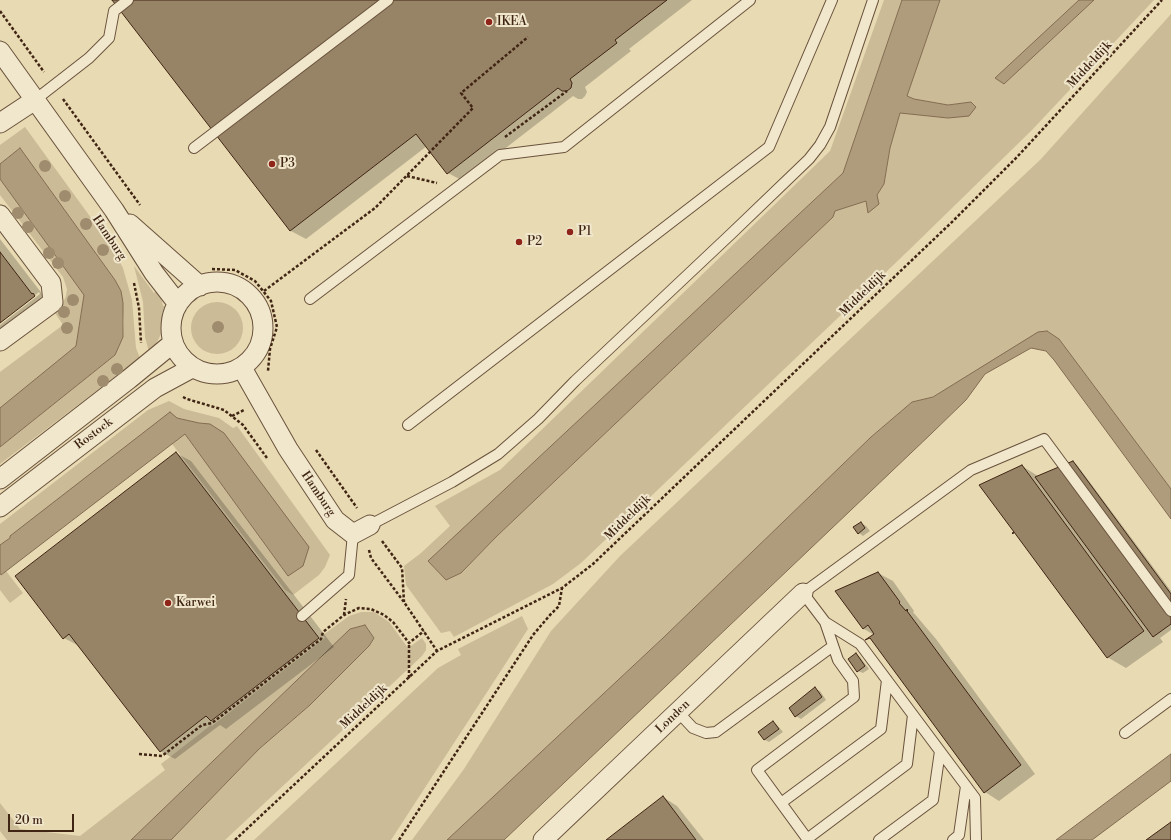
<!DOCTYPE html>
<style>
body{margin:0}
#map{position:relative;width:1171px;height:840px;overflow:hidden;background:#e8dab2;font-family:"Libre Bodoni",serif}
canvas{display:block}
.scale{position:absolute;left:8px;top:814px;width:66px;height:18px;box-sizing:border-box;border:2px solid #402514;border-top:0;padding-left:5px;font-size:12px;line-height:14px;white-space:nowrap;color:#402514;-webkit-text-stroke:3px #f0e7cd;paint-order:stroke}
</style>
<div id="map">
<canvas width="1171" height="840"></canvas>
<div class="scale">20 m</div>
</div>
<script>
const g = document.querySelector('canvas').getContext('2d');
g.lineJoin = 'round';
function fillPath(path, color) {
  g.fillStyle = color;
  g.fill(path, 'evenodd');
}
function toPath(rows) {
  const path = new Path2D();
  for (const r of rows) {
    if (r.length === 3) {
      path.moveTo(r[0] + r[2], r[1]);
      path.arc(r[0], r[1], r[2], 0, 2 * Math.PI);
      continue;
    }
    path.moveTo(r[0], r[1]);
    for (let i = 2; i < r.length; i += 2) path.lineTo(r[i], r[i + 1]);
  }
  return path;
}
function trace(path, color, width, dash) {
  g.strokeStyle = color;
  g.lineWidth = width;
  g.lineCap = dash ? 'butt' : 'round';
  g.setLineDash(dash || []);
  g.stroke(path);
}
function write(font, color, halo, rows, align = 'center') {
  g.font = font + ' "Libre Bodoni",serif';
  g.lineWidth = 4;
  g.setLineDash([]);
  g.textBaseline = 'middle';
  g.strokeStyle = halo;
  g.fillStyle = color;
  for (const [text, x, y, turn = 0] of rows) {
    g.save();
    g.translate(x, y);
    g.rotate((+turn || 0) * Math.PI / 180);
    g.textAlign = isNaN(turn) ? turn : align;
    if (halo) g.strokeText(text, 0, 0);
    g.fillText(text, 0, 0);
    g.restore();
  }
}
const green = toPath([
 [884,0,902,0,843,173,429,561,446,580,461,573,497,536,833,217,835,211,866,201,869,213,877,195,884,184,890,148,900,113,948,118,971,102,948,105,914,99,907,96,940,0,1154,0,1032,130,908,251,581,563,553,584,454,637,450,631,441,633,406,585,404,566,421,553,450,526,435,506,500,470,830,151],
 [1171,14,1171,489,1059,339,1047,331,933,397,912,402,871,437,664,637,447,840,412,840,464,769,551,631,620,556,1041,159],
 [25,127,110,244,123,268,132,300,136,348,140,358,0,464,0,447,115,355,123,337,124,322,121,291,115,280,20,148,0,164,0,145],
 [0,179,84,295,76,346,0,409,0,372,63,325,55,313,61,307,66,296,67,289,63,277,0,195],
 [134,266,154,293,159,289,163,306,166,306,165,315,161,334,156,344,149,352,145,337,143,302],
 [217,328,26],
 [169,401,184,409,219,418,233,428,237,426,330,555,325,567,319,575,293,595,285,590,172,444,185,434,288,576,210,424,199,423,177,418,0,545,0,524,148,410],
 [6,571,23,593,10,603,0,590,0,573,1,575],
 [361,612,374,612,389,622,408,648,422,638,426,644,426,650,422,656,225,840,171,840,259,749,310,705,369,646,374,638,365,625,350,629,131,840,7,840,0,831,0,803,20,829,80,836,165,770,161,764,211,725,212,726,325,638,323,635,349,616],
 [522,616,528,629,391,840,254,840,438,668,461,655,458,649]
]);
const water = toPath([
 [902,0,940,0,907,96,914,99,948,105,971,102,976,107,969,116,948,118,900,113,890,148,884,184,877,195,879,204,868,213,866,201,835,211,833,217,497,536,461,573,446,580,428,561,843,173,902,0],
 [1079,0,1094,0,1004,84,995,78,1079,0],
 [20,148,115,280,121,291,123,303,123,337,115,355,0,447,0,408,76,346,84,295,0,179,0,164,20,148],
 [1047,331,1059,339,1171,489,1171,519,1054,360,1046,351,1031,348,985,374,966,400,932,433,504,840,447,840,664,637,871,437,912,402,933,397,1038,332,1047,331],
 [170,412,177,418,199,423,210,424,224,433,309,547,303,566,288,576,185,434,1,575,0,573,0,545,10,538,10,536,170,412],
 [365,625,374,638,369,646,310,705,259,749,171,840,131,840,350,629,365,625],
 [1171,754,1171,781,1092,840,1056,840,1171,754]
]);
const shadow = toPath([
 [113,0,692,0,629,49,631,51,585,87,587,92,585,96,582,99,578,99,573,96,463,181,448,173,427,146,306,239,291,231],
 [0,239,50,304,0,349,0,325,40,294,39,292,0,322],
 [176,453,191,461,334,647,226,729,220,725,175,759,160,751,79,646,64,638],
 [1073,462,1077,465,1171,591,1171,630,1160,638,1163,642,1126,668,1107,657,1022,466,1038,476],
 [861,523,866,526,870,531,863,536,859,533],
 [878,573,893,581,914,611,913,612,936,639,1035,774,999,801,985,792,874,635,864,629,836,591],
 [856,654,860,657,869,669,863,673,858,671],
 [815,689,820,691,826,700,801,719,796,716],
 [773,722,777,725,783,732,769,742,765,740,759,732],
 [663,797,677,806,704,840,607,840]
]);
const building = toPath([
 [112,0,667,0,615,40,617,43,570,79,572,83,571,88,567,91,562,91,558,88,447,174,416,134,290,231,112,0],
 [0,252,32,294,33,293,35,296,0,323,0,252],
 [176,452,319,638,211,721,206,716,160,752,69,634,63,639,15,576,176,452],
 [1073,461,1171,594,1171,624,1153,637,1035,477,1073,461],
 [1022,465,1144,631,1107,658,1014,532,1013,534,1012,533,1014,532,979,485,1022,465],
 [861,522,865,528,858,534,853,527,861,522],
 [878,572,900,602,899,603,906,611,907,609,908,610,907,611,1021,765,984,793,870,638,865,640,874,634,868,625,863,629,835,591,878,572],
 [856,653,865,666,857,672,848,659,856,653],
 [815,687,822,697,795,717,789,708,815,687],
 [773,721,779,729,764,740,758,732,773,721],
 [663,796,696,840,606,840,663,796],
 [1171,822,1171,840,1146,840,1171,822]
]);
const path = toPath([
 [0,11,44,72],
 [63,99,140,205],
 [505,137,567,91],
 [407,176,437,183],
 [212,269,235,270,255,281,271,301,277,327,270,349,268,371],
 [134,283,139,308,141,343],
 [264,291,375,208,473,108,461,93,528,37],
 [183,397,187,399,224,410,243,425,267,458],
 [232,416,244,410],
 [316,450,357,508],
 [382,541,402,568,404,602],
 [369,550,371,558,404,602,437,651],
 [344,615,346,599],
 [409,678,409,643],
 [139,754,162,756,202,725,212,723,321,639,323,632,344,615,359,608,371,609,384,615,393,622,409,643,424,631],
 [235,840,437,651,562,588,593,564,953,221,1017,157,1162,0],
 [399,840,533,635,550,615,559,606,562,588]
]);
const lane = toPath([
 [35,100,89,58,109,38,114,11,128,0],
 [194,148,388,0],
 [310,299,500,155,564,147,750,0],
 [408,425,769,147,832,0],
 [370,525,452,482,498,454,538,419,575,381,732,233,809,159,820,145,830,127,873,0],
 [302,616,349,575,353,534],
 [825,622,860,644,975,798,976,840],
 [678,712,693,728,706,733,716,732,833,646],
 [1125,733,1171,699],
 [781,803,881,729,887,680],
 [807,839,907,764,913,715],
 [808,840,757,770,854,697,853,681,838,660,825,622,803,593,971,470,1044,439,1171,611],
 [879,840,933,800,940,751],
 [953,840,959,835,966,786]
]);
const street = toPath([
 [0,51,114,210,154,273,178,304],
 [0,123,35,100],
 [0,215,51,283,53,302,0,341],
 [130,224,200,286],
 [217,328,46],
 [242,368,288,449,335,520,353,534,370,525],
 [0,479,129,379,173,343],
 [0,507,155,388,192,368],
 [543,840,803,593]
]);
const trees = [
 [45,166],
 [65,196],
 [18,213],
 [86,224],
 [28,227],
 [103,250],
 [49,253],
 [58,263],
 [73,300],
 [64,312],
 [218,327],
 [67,328],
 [117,369],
 [103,381]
];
const markers = [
 [489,22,4,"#8f2418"],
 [272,164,4,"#8f2418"],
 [570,232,4,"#8f2418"],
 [519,242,4,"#8f2418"],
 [168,603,4,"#8f2418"]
];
const poiNames = [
 ["IKEA",497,22],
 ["P3",280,164],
 ["P1",578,232],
 ["P2",527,242],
 ["Karwei",176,603]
];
const streetNames = [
 ["Middeldijk",1090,65,-47],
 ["Hamburg",109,238,56],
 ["Middeldijk",863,294,-44],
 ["Rostock",94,434,-37],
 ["Hamburg",318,494,56],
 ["Middeldijk",628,518,-44],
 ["Middeldijk",364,707,-43],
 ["Londen",673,717,-44]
];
fillPath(green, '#cbbb97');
fillPath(water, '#af9c7c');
trace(water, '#836c52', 1);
fillPath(shadow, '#0003');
fillPath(building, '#978366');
trace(building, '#402514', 1);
trace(lane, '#6a523c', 12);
trace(street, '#6a523c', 21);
trace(path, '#402514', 2.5, [3, 2]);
trace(lane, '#f0e7cd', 10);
trace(street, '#f0e7cd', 19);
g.fillStyle = '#9f8b6d';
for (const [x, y] of trees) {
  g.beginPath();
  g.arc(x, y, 6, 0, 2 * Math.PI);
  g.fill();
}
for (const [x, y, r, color] of markers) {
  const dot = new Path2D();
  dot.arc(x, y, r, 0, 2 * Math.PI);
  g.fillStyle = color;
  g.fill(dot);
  trace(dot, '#f0e7cd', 1.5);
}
write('12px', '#402514', '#f0e7cd', poiNames, 'left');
write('12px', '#402514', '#f0e7cd', streetNames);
</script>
